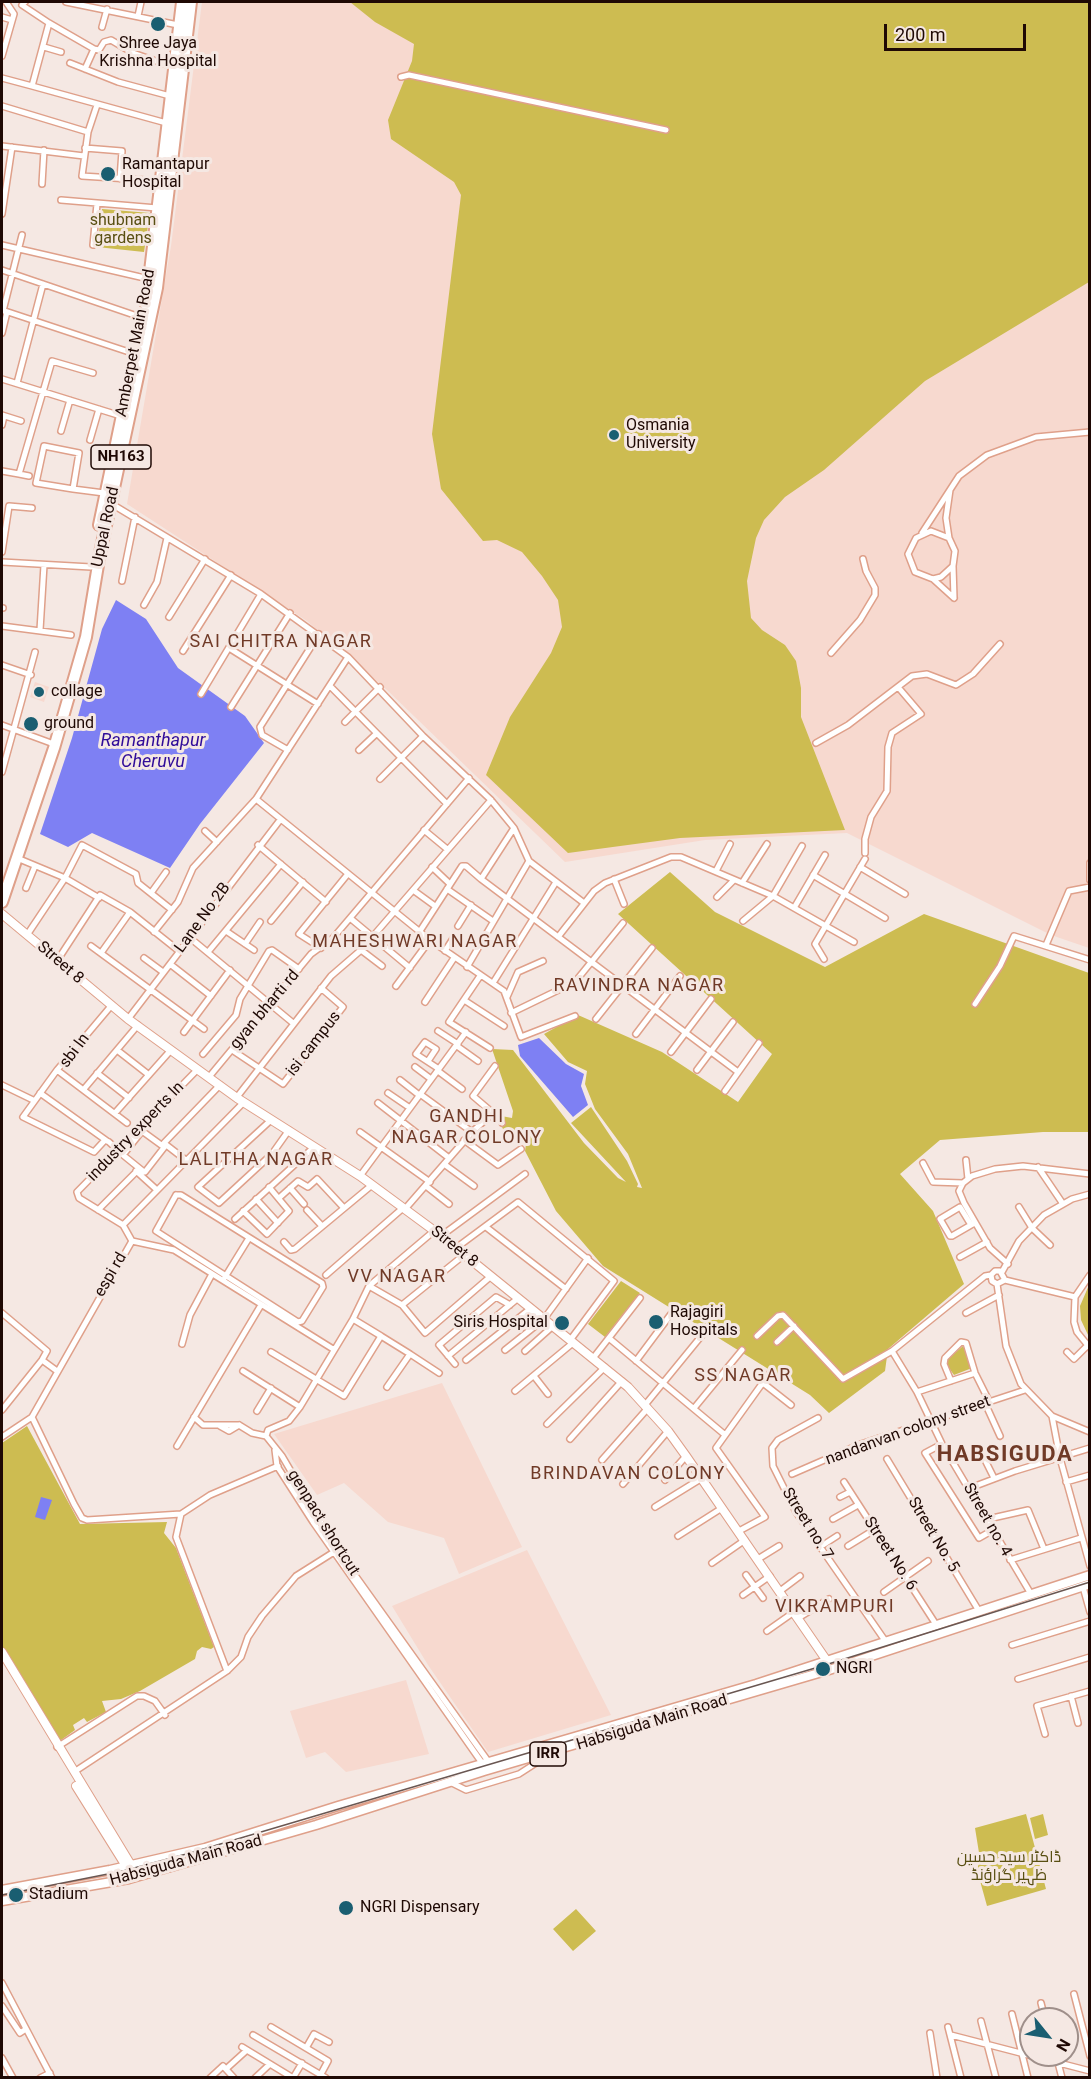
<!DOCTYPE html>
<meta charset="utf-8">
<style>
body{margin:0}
#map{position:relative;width:1091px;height:2079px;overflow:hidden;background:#f5e8e3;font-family:Roboto,sans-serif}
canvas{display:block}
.frame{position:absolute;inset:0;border:3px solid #1f0904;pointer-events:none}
.north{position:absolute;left:1019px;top:2007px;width:60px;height:60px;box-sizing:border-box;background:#f5e8e3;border:2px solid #9f8f8a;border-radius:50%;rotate:120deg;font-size:16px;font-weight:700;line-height:24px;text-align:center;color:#1f0904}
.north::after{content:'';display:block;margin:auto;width:21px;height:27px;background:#1a5e71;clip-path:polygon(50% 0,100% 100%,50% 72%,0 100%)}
.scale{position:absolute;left:884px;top:24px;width:142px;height:27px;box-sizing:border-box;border:3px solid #1f0904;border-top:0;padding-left:8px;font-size:18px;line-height:21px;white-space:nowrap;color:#1f0904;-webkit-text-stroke:4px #f5e8e3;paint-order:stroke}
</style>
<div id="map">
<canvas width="1091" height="2079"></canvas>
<div class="frame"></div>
<div class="north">N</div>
<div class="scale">200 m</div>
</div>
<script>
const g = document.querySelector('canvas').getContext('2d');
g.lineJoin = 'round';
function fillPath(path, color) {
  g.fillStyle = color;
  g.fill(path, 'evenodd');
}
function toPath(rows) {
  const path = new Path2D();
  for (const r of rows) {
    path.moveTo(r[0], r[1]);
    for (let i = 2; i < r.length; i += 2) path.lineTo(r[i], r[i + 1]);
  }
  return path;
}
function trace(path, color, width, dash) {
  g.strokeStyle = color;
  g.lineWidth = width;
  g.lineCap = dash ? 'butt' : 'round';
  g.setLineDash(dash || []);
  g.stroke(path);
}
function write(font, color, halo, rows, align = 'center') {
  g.font = font + ' Roboto,Cairo,sans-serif';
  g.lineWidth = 6;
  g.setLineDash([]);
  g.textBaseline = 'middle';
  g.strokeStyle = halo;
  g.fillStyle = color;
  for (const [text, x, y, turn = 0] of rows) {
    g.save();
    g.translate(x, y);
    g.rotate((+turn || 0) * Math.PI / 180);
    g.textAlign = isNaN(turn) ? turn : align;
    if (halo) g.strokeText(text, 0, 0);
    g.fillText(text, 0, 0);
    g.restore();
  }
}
const built = toPath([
 [202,2,1089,2,1089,948,1051,935,847,833,705,840,565,862,387,690,307,621,127,504,171,246],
 [35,682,49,687,44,702,30,697],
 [442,1383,522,1547,459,1574,444,1538,388,1522,344,1483,317,1495,274,1434],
 [527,1550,611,1715,488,1752,428,1665,392,1606],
 [406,1680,429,1754,346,1772,325,1752,306,1758,290,1711]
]);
const green = toPath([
 [350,2,1089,2,1089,282,925,381,824,470,785,497,764,520,756,538,747,581,751,618,762,630,785,645,796,661,801,688,801,717,845,830,680,838,568,853,486,775,510,717,551,653,562,627,558,600,542,576,522,552,497,540,483,541,441,489,432,434,461,195,454,182,391,139,388,120,412,61,414,44,375,22],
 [102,209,150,213,144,252,97,247],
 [670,872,715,912,825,967,924,914,1089,973,1089,1132,1043,1132,940,1140,900,1174,933,1211,964,1284,888,1349,885,1371,829,1413,810,1395,603,1266,556,1211,525,1151,526,1144,518,1129,506,1135,496,1115,512,1118,513,1111,492,1049,513,1050,584,1143,618,1178,626,1182,571,1123,591,1107,627,1161,638,1184,637,1187,642,1188,628,1154,595,1109,585,1084,587,1071,568,1062,544,1034,578,1015,662,1052,738,1102,772,1054,618,914],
 [621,1281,640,1293,605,1337,588,1324],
 [1089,1285,1089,1337,1081,1320,1080,1306],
 [963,1346,972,1368,954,1375,946,1364,947,1360],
 [27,1426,80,1524,167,1522,164,1533,176,1548,214,1647,211,1649,202,1647,197,1651,195,1659,140,1691,121,1699,102,1701,106,1712,87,1722,84,1718,73,1725,75,1730,57,1743,2,1647,2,1443],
 [1026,1814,1046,1889,987,1906,977,1870,980,1859,975,1828],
 [1043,1814,1048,1835,1035,1839,1030,1818],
 [576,1909,596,1931,573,1951,553,1929]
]);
const water = toPath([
 [116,600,146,619,178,668,245,716,264,743,200,824,170,868,92,833,68,847,40,834,72,738,102,629],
 [539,1038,566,1064,584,1074,581,1086,588,1105,573,1117,520,1056,518,1045],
 [41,1497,52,1500,45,1520,35,1517]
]);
const street = toPath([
 [25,2,22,5,49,23,94,49,85,69],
 [66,2,178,25],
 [138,16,141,2],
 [2,17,12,20],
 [49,23,32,86,170,124],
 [102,27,107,9],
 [44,47,61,52],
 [94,49,99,50,104,42,111,40,133,53,173,67],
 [2,56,14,14,6,2],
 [70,63,118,82,170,96],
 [401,77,409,75,666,130],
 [2,78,32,86],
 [97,105,88,132,82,176,161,181],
 [2,106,88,132],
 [2,146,84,156],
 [85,148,122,151,120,179],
 [42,184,44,150],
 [61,200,157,208],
 [2,214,12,147],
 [2,245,149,279],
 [93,245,97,204],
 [2,270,143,318],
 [2,310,135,354],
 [3,311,22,235],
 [2,333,7,312],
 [2,379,121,416],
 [17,383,43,284],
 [2,415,21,421],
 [2,425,4,416],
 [61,431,70,400],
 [90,440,99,409],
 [2,471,19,474,52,361,93,373],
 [19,474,29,476],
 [73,489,79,453,44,446,36,483,73,489,104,493],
 [110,503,261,594,348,657,423,736,491,800,514,828,529,861,584,903],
 [922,533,959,476,987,455,1036,437,1090,432],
 [949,538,931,531,916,538,908,554,915,572,933,579,941,577,953,566,955,551,949,538,946,518,950,490],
 [2,552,9,506,32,508],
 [2,562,91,567],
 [953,566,954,598],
 [933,579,954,598],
 [122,581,135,517],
 [144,605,157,582,167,538],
 [2,608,3,608],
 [169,617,205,559],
 [2,626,71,635],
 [40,630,44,565],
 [229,648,318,704],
 [183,651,231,575],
 [831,653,860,620,875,595,875,588,866,571,863,559],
 [2,665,31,675],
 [330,686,447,804],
 [201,694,261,594],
 [231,707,290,613],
 [345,722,380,687],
 [2,725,51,743],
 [816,743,848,725,912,676,927,674,956,685,973,674,1000,644],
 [288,750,262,735,260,727,319,634],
 [359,750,376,734],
 [2,772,35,652],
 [380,779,423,736],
 [256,799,430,940,504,991,521,1037,575,1016],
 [514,828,481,879,738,1072],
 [424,830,447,849],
 [205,831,217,842],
 [258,845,326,902],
 [865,853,865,839,871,817,887,791,888,747,892,733,921,714,898,687],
 [17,858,65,878,99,898],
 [1090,863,1090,880],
 [432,867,450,884],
 [860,867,905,894],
 [716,871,730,844],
 [813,875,885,918],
 [614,879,624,904],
 [742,883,767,844],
 [26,888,35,866],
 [447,889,493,921],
 [413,890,435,906],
 [151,893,166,872],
 [717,897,734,880],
 [794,908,825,855],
 [350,918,410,968],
 [271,921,303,882],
 [743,921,773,896,802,846],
 [458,926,471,905],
 [226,931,254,950],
 [420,931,462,866,466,866,481,879],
 [154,932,178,902,193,868,256,799,348,657],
 [27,935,65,878,82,845,136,874,138,883,172,910],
 [189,937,293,1023],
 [558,937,594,891,605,883,671,857,681,857,773,896,854,942],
 [245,944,260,922],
 [1046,945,1069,891,1090,887],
 [91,946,204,1029],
 [321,948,299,934,347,875],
 [361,950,382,966],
 [445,951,454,937],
 [208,952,281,864],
 [101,953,130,912],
 [144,958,163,972],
 [824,959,815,944,865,859],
 [57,961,100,895,130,912,179,951],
 [170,964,211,996],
 [467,967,529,861],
 [480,976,449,1022,490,1048],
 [493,983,556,882],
 [396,986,430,940],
 [507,997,518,972,543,961],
 [464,1000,504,1026],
 [425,1002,454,958],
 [975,1004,1000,966,1014,936,1090,960],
 [111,1006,57,1070,127,1123],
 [511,1013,575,982,623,923],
 [128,1019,280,820],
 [596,1019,652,948],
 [438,1031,458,1044],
 [184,1032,230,970],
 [636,1034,680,976],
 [457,1046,478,1061],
 [117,1050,149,1075],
 [232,1050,283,1084,343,1007,321,988],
 [671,1052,711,999],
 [203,1054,236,1015,240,999,269,951,272,950,299,969],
 [428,1061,436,1049,425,1042,416,1054,439,1069],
 [495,1066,473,1096,493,1113,496,1111,502,1123],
 [415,1067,431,1079],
 [57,1070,23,1117,94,1152,105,1140],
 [697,1070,733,1022],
 [438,1071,462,1089],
 [97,1073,129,1098],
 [209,1077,311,954,333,938,469,778],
 [400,1080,419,1095],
 [2,1085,33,1100],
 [84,1089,138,1025],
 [725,1091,759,1043],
 [40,1093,107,1141],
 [388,1093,410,1108],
 [420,1094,472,1132],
 [237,1097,331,976,361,950,491,800],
 [378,1103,449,1158],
 [115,1113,171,1050],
 [271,1120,198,1187,219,1203,272,1154,289,1130],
 [360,1132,430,1182],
 [464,1140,498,1165,521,1149],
 [109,1142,119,1151],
 [164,1143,220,1085],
 [165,1144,187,1161],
 [164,1147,142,1131,123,1155,144,1172,145,1172,166,1145],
 [966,1160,968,1179],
 [923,1163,933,1182,963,1183],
 [444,1164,474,1186],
 [1038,1167,1063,1204],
 [136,1171,157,1190],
 [360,1176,466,1032],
 [426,1186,449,1204],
 [290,1188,304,1204],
 [176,1195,181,1195,322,1283,323,1287,302,1321,298,1322,156,1231,176,1195],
 [279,1198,298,1181,308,1187,317,1179,344,1208],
 [256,1199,278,1223],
 [1019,1207,1032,1228,1050,1245],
 [405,1209,472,1132,493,1113],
 [98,1210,137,1171],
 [307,1210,322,1226],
 [243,1211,267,1234,289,1211,269,1187],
 [235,1219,314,1147],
 [123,1225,244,1102],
 [971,1225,960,1207,940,1219,950,1236,952,1236,971,1225,975,1223],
 [486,1227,566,1289],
 [441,1236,525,1174],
 [132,1241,123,1225,79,1198,77,1192,198,1069],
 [284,1242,291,1250,295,1249,372,1185],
 [456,1248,518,1202,614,1281,571,1339],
 [464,1255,402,1305,425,1333,490,1277],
 [960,1257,987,1242],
 [1008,1264,990,1248,964,1203,959,1191,963,1183,972,1176,995,1169,1023,1166,1090,1174],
 [1002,1272,1019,1241,1044,1215,1072,1199,1090,1194],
 [326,1275,403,1208],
 [1090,1275,1075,1297,1074,1322,1077,1332,1090,1348],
 [225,1277,249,1238],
 [1005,1280,1000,1271,995,1271,991,1275,992,1281,997,1284,1005,1280,1075,1297],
 [997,1284,1006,1346,1021,1384,1052,1416,1090,1432],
 [369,1286,402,1305],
 [2,1313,47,1351,42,1360,2,1410],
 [966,1313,999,1295],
 [353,1319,381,1336],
 [757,1336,778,1316,783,1315,843,1379,892,1351,985,1276,991,1275],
 [610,1339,724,1434],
 [777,1342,794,1326],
 [182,1344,190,1315,212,1274],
 [505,1350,544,1319,588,1258],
 [525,1351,553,1326],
 [892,1351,917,1392,942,1444,1031,1594],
 [271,1352,344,1396,381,1336,410,1354],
 [1067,1352,1074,1359,1087,1346],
 [448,1356,517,1299],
 [594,1357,640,1298],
 [42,1360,57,1371],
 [466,1360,530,1309],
 [636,1361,671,1314],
 [455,1364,439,1345,496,1297,510,1305],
 [243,1371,300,1407],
 [534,1376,548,1394],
 [951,1381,944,1364,945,1358,961,1342,966,1343,975,1373,989,1401],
 [763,1383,791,1405],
 [387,1387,410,1354,439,1373],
 [515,1391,574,1342],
 [917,1392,975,1373],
 [985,1403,1000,1436],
 [645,1405,703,1334],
 [695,1407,742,1350],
 [257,1411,271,1388],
 [1052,1416,1060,1458,1090,1566],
 [32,1417,74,1504,82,1518,87,1520,181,1514,210,1495,278,1466],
 [194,1417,203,1425,239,1425,252,1433,266,1436],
 [818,1418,778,1440,772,1448,773,1466,796,1512,886,1642],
 [547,1424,605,1367],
 [220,1426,229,1431,239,1425],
 [266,1436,282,1456,337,1550,488,1761],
 [266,1436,268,1430,289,1421,300,1407,353,1319,369,1286,434,1231],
 [2,1437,32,1417,132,1241,174,1250,333,1349],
 [570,1439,622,1381],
 [942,1444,925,1453,979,1538,993,1530],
 [177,1446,261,1305],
 [275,1450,277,1466,313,1522,482,1763],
 [982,1454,994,1478],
 [887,1459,979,1611],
 [602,1460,648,1408],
 [792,1474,861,1444,1025,1390],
 [665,1480,686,1456],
 [844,1482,937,1626],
 [1066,1482,1090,1475],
 [623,1484,668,1431],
 [970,1488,1015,1471,1090,1448],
 [840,1497,850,1492],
 [655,1507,702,1478],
 [181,1514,176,1537,227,1671],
 [833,1519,858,1505],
 [988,1519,1028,1510,1044,1549],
 [739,1531,765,1517,716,1448,769,1374],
 [678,1536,722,1508],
 [848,1546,874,1530],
 [820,1547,837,1536],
 [758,1559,779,1546],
 [1010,1560,1081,1538],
 [712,1563,745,1540],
 [746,1575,763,1598],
 [1083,1587,1090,1612],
 [780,1591,800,1576],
 [884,1592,928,1561],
 [743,1595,770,1576],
 [798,1618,829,1599],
 [767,1631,794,1612],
 [1012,1645,1090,1621],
 [1018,1679,1090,1657],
 [1071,1696,1078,1723],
 [1045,1734,1037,1706,1090,1691],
 [57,1747,137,1696,144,1696,155,1701,165,1715],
 [74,1772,227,1671,241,1657,248,1637,262,1616,296,1576,334,1552],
 [450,1782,466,1790,519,1774,550,1754],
 [2,1983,52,2078],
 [1074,1994,1090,2056],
 [1041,2003,1045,2019],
 [2,2006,20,2033,26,2029],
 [1012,2014,1028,2078],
 [981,2021,996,2078],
 [271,2027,328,2061,321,2074],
 [948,2027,961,2078],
 [930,2033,937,2078],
 [253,2035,326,2078],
 [951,2035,1090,2071],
 [242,2047,293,2078],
 [306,2048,314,2034,329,2042],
 [1056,2055,1062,2078],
 [2,2058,13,2078],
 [226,2069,247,2050],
 [40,2078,50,2073],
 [210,2078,223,2066,234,2078],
 [255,2078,270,2064],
 [293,2078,302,2063]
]);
const secondary = toPath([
 [2,914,128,1019,237,1098,360,1176,440,1235,628,1387,668,1431,686,1456,827,1661],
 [2,1652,131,1865],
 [76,1786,126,1866]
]);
const primary = toPath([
 [2,1890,110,1870,205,1848,338,1806,756,1684,1090,1575],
 [2,1901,129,1879,316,1825,484,1771,829,1670,1090,1584]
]);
const highway = toPath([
 [146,305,182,2],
 [99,525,126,396],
 [2,902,54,748,86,637,100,553,157,288,191,2]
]);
const rail = toPath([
 [2,1895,123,1871,190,1853,822,1666,1090,1582]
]);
const markers = [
 [158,24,8,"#1a5e71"],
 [108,174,8,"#1a5e71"],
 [614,435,6,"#1a5e71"],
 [39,692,6,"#1a5e71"],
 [31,724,8,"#1a5e71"],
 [656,1322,8,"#1a5e71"],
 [562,1323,8,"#1a5e71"],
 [823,1669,8,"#1a5e71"],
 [16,1895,8,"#1a5e71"],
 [346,1908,8,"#1a5e71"]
];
const shields = [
 [121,457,60],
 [548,1754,36]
];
const shieldNames = [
 ["NH163",121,457],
 ["IRR",548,1754]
];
const poiNames = [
 ["Shree Jaya",158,44,"center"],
 ["Krishna Hospital",158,62,"center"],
 ["Ramantapur",122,165],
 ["Hospital",122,183],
 ["Osmania",626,426],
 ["University",626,444],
 ["collage",51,692],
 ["ground",44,724],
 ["Rajagiri",670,1313],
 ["Hospitals",670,1331],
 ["Siris Hospital",548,1323,"right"],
 ["NGRI",836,1669],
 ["Stadium",29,1895],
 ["NGRI Dispensary",360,1908]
];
const parkNames = [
 ["shubnam",123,221],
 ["gardens",123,239],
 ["ڈاکٹر سید حسین",1009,1858],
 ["ظہیر گراؤنڈ",1009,1876]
];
const streetNames = [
 ["Amberpet Main Road",136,343,-79],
 ["Uppal Road",106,527,-78],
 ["Lane No 2B",203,918,-54],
 ["Street 8",60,963,41],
 ["gyan bharti rd",265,1010,-50],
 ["isi campus",314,1044,-52],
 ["sbi ln",75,1051,-53],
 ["industry experts ln",136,1132,-46],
 ["Street 8",454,1247,39],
 ["espi rd",111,1275,-60],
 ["nandanvan colony street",908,1431,-20],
 ["Street no. 4",987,1520,60],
 ["genpact shortcut",323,1523,58],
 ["Street no. 7",807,1524,58],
 ["Street No. 5",933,1535,59],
 ["Street No. 6",890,1554,57],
 ["Habsiguda Main Road",652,1723,-17],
 ["Habsiguda Main Road",186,1861,-15]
];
const neighbourhoodNames = [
 ["SAI CHITRA NAGAR",281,642],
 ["MAHESHWARI NAGAR",415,942],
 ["RAVINDRA NAGAR",639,986],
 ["GANDHI",467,1117],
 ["NAGAR COLONY",467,1138],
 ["LALITHA NAGAR",256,1160],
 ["VV NAGAR",397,1277],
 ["SS NAGAR",743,1376],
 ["BRINDAVAN COLONY",628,1474],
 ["VIKRAMPURI",835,1607]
];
const waterNames = [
 ["Ramanthapur",153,741],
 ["Cheruvu",153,762]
];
const districtNames = [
 ["HABSIGUDA",1005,1455]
];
fillPath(built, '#f7d9cf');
fillPath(green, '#cdbc51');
fillPath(water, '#7e80f3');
trace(street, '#dfa08a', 8);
trace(secondary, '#dfa08a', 10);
trace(primary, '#dfa08a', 11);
trace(highway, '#dfa08a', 14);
trace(street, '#fff', 5);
trace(secondary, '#fff', 8);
trace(primary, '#fff', 8);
trace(highway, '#fff', 10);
trace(rail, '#6a5752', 1.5);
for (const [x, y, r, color] of markers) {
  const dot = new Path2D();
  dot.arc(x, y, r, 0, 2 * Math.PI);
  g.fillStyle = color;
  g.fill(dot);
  trace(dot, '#f5e8e3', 2);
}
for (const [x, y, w] of shields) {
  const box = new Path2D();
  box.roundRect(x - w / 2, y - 12, w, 24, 4.5);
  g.fillStyle = '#f5e8e3';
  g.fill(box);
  trace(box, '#1f0904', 1.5);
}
write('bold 15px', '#1f0904', null, shieldNames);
write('16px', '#1f0904', '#f5e8e3', poiNames, 'left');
write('16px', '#594f12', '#f5e8e3', parkNames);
write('16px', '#1f0904', '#f5e8e3', streetNames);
g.letterSpacing = '1.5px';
write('18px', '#703a27', '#f5e8e3', neighbourhoodNames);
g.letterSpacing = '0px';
write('italic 18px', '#300c99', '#f5e8e3', waterNames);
g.letterSpacing = '1.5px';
write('bold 22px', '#703a27', '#f5e8e3', districtNames);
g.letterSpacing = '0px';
</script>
